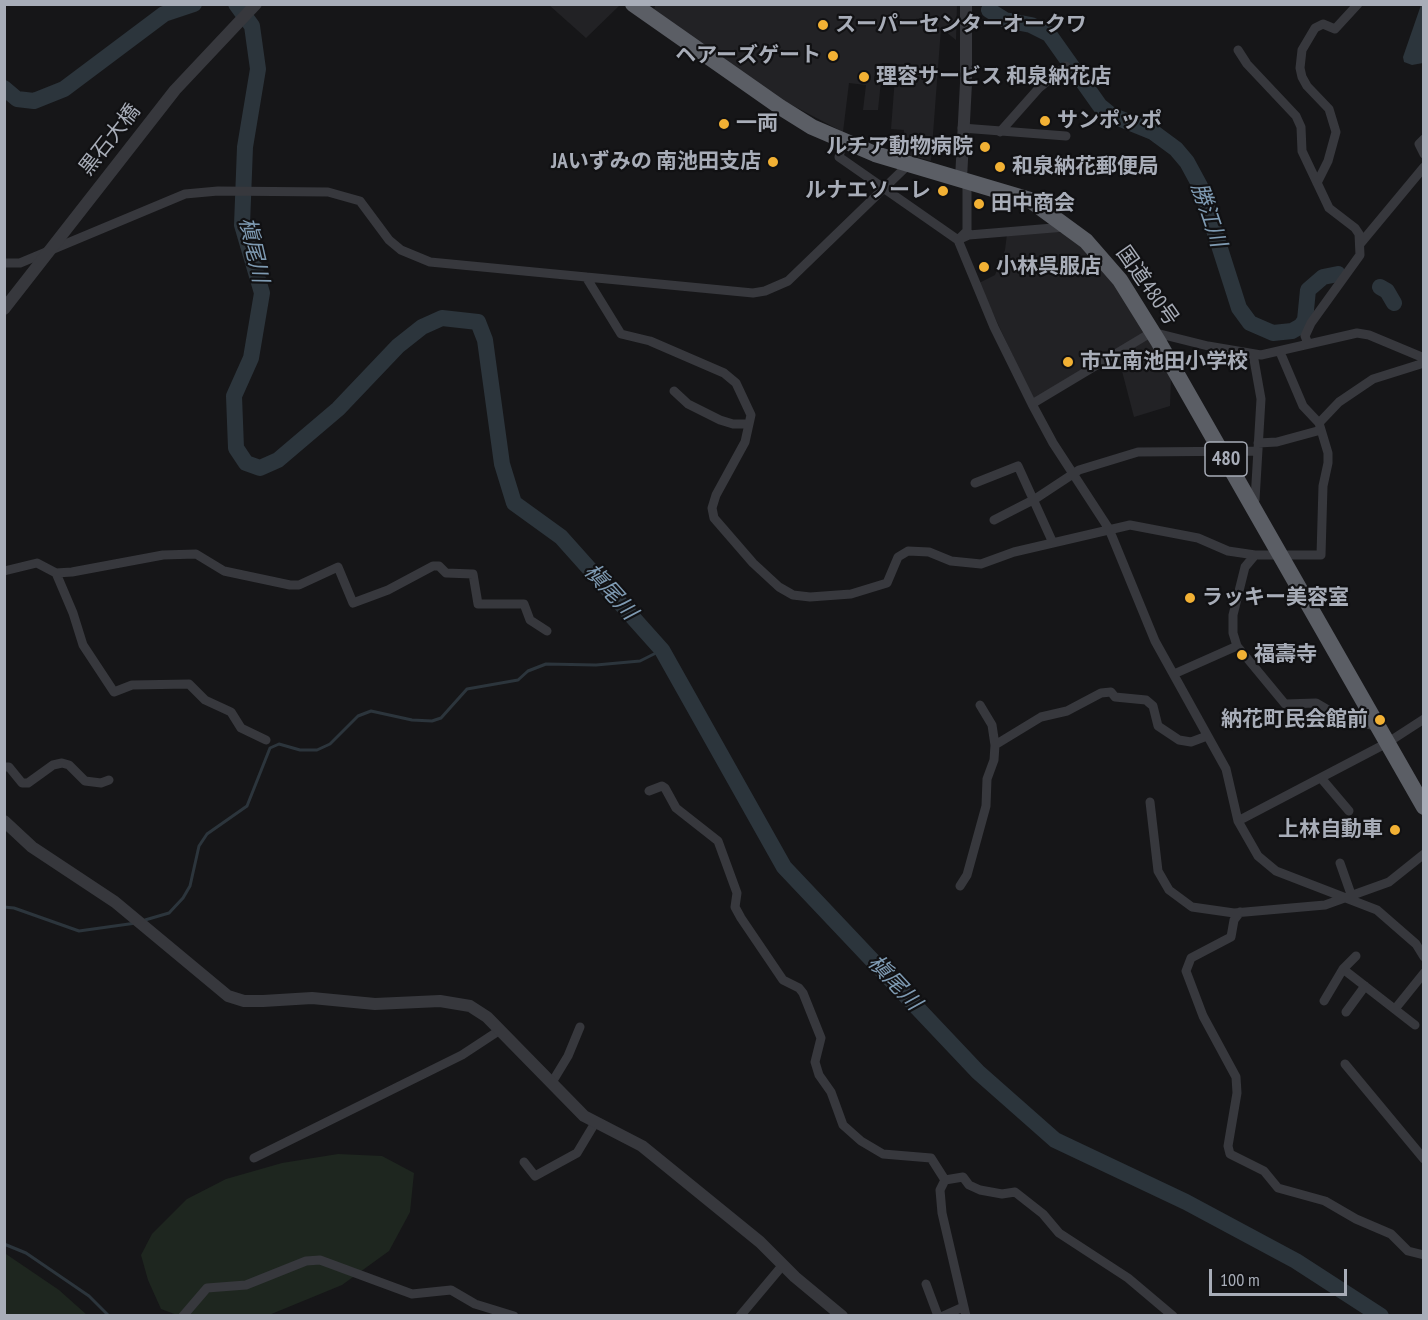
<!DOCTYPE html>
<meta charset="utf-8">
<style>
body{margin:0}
#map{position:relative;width:1428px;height:1320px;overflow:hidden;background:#161618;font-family:"PT Sans Narrow",sans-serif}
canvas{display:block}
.frame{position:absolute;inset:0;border:6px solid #a8adb8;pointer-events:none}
.scale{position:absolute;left:1209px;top:1269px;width:138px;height:27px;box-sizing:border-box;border:3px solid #a8adb8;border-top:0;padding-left:8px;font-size:18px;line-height:21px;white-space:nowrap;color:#a8adb8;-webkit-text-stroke:4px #111113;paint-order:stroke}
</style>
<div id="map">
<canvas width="1428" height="1320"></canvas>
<div class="frame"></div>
<div class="scale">100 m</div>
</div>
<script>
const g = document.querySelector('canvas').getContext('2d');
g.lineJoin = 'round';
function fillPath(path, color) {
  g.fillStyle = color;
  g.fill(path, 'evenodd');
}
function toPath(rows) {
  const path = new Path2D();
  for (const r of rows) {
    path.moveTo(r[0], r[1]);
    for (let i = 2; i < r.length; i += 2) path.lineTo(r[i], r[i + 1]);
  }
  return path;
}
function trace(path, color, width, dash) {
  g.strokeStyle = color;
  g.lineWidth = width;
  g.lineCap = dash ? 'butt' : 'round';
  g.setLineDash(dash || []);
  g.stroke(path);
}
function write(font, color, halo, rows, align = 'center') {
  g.font = font + ' "PT Sans Narrow","Noto Sans JP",sans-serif';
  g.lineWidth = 4.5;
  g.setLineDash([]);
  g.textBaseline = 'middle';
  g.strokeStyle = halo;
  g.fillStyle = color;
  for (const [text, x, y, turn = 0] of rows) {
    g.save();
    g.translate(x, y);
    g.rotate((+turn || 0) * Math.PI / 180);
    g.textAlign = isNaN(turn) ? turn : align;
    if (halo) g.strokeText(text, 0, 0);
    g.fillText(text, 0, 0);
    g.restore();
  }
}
const built = toPath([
 [656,4,957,5,956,40,941,28,931,161,904,154,904,130,891,129,896,64,882,63,874,77,874,81,881,81,878,110,863,110,866,85,849,83,843,132,788,103,654,9],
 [549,5,549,4,620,5,586,38],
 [1038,230,1068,233,1112,278,1171,378,1170,406,1134,417,1117,352,1034,402,979,283,995,275,1005,250,1007,234]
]);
const green = toPath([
 [338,1154,382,1156,414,1173,410,1212,389,1251,342,1285,269,1315,177,1315,161,1309,148,1280,141,1255,152,1234,187,1199,226,1179,282,1163],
 [6,1254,59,1290,87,1315,5,1315]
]);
const water = toPath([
 [1421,5,1424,5,1423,63,1412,65,1404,62,1403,57]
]);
const stream = toPath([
 [4,907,14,908,79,931,136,923],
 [145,920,169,913,183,898,190,886,199,846,207,834,247,806,270,748,279,744,300,750,317,750,330,744,358,716,371,711,412,720,432,721,441,718,467,689,518,680,528,671,546,664,596,665,640,661,662,650],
 [4,1244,26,1253,89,1296,109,1316]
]);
const river = toPath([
 [236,4,252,26,258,69,245,147,242,225,262,293,251,358,234,396,236,448,246,463,260,468,278,460,338,409,398,346,422,327,442,318,478,322,485,340,502,464,514,503,561,537,662,650,784,867,978,1072,1055,1140,1186,1202,1296,1261,1381,1316],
 [989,10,1005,20,1031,25,1049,34,1100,106,1111,115,1153,132,1176,149,1187,162,1200,186,1239,308,1250,323,1273,333,1292,331,1301,326,1305,320,1308,290,1323,277,1338,274],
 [4,88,17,99,34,101,64,89,164,14,194,4],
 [1380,287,1387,291,1394,303]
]);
const minor = toPath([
 [1238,50,1247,64,1296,116,1301,127,1302,151,1329,208,1355,228,1359,234,1360,255,1311,323,1305,336,1308,344],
 [962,128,1066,136],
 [1000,132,1039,88,1066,66],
 [1424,139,1419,144,1424,154],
 [843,141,839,157,958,240,994,327,1032,404,1053,443,1109,529,1155,641,1226,769,1238,821,1258,856,1276,871,1377,910,1416,944,1424,957],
 [1317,183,1328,161,1336,132,1329,109,1307,86,1302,77,1300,68,1302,50,1315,28,1323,24,1335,29,1358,4],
 [960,238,967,231,967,186,962,181],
 [958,240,969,235,1065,227],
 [1360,244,1424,167],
 [4,263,20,263,185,194,218,191,328,192,360,201,389,240,401,250,430,262,753,293,765,291,788,281,908,165],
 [586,277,621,334,650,341,724,373,736,383,751,415,745,442,716,495,712,508,714,518,753,563,779,587,793,595,810,597,851,594,887,583,898,557,908,551,929,552,951,561,981,564,1014,552,1130,525,1198,538,1228,551,1255,555,1321,555,1323,486,1328,463,1328,453,1319,423,1303,406,1280,352],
 [674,391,688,404,720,420,733,424,749,424],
 [1032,404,1152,332,1208,346,1261,355,1357,333,1369,335,1424,358],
 [1319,423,1339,402,1373,379,1424,363],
 [1258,443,1277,442,1321,430],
 [975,483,1018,466,1053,543],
 [1251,503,1255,500,1261,399,1253,354],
 [994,520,1035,499,1079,470,1138,452,1257,451],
 [1255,555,1245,567,1233,615,1233,633,1237,646,1285,704,1316,703,1340,717,1378,727],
 [4,571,37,563,56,573,72,572,163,555,196,554,224,571,290,585,299,585,338,567,353,603,388,590,433,566,439,566,446,573,473,574,478,604,524,604,530,620,547,631],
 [56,573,73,613,83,645,114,692,132,685,189,684,205,700,231,712,241,728,266,740],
 [1174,674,1237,646],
 [995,745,1041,717,1067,711,1101,693,1111,692,1115,697,1146,700,1153,706,1158,726,1179,740,1191,742,1207,736],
 [4,767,9,767,22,783,28,783,53,765,62,763,69,765,85,781,101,783,109,780],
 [1321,778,1349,811],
 [649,791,662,786,665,788,676,808,718,841,737,893,735,907,741,918,783,980,799,988,803,993,821,1038,815,1062,819,1075,831,1092,843,1125,861,1141,883,1154,931,1158,945,1180],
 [1150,802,1158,871,1169,890,1192,907,1234,913,1325,905,1389,882,1424,854],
 [1238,821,1387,743,1424,719],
 [1340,863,1352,897],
 [960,886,967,875,986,806,987,779,994,760,995,745,992,725,980,705],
 [1240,912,1234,920,1231,937,1191,958,1186,971,1203,1016,1236,1077,1237,1093,1228,1146,1230,1154,1264,1171,1278,1188,1325,1201,1356,1219,1391,1234,1408,1251,1424,1255],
 [1343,969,1415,1025],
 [1324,1001,1343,969,1356,956],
 [1395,1009,1424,973],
 [1346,1012,1365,986],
 [1345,1064,1424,1159],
 [551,1084,568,1056,580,1027],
 [254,1158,462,1055,500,1030],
 [524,1162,535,1176,577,1153,595,1123],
 [945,1180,963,1177,969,1185,980,1190,1002,1194,1015,1192,1043,1214,1059,1233,1128,1278,1173,1316],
 [945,1180,940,1190,942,1213,966,1316],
 [926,1284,938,1316],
 [183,1316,207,1288,246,1285,306,1261,320,1260,412,1294,451,1290,475,1304,514,1316],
 [740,1316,782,1266],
 [943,1316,963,1307]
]);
const tertiary = toPath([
 [961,179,966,83,966,4],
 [4,821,32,847,115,902,228,996,244,1001,263,1001,312,998,375,1004,440,1001,470,1006,487,1017,584,1116,642,1146,760,1242,795,1277,842,1316]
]);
const trunk = toPath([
 [633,4,780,107,812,127,875,154,1030,200,1086,241,1120,280,1158,341,1424,807]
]);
const tertiaryBridge = toPath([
 [4,309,175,90,256,4]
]);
const markers = [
 [823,25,6,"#f2b134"],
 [833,56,6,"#f2b134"],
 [864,77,6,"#f2b134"],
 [1045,121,6,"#f2b134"],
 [724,124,6,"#f2b134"],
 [985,147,6,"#f2b134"],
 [773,162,6,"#f2b134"],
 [1000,167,6,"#f2b134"],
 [943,191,6,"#f2b134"],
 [979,204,6,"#f2b134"],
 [984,267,6,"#f2b134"],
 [1068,362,6,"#f2b134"],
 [1190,598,6,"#f2b134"],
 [1242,655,6,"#f2b134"],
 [1380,720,6,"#f2b134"],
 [1395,830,6,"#f2b134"]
];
const shields = [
 [1226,459,42]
];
const shieldNames = [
 ["480",1226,459]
];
const poiNames = [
 ["スーパーセンターオークワ",835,25],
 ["ヘアーズゲート",821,56,"right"],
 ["理容サービス 和泉納花店",876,77],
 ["サンポッポ",1057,121],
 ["一両",736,124],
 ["ルチア動物病院",973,147,"right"],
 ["JAいずみの 南池田支店",761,162,"right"],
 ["和泉納花郵便局",1012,167],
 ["ルナエソーレ",931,191,"right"],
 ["田中商会",991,204],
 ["小林呉服店",996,267],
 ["市立南池田小学校",1080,362],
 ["ラッキー美容室",1202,598],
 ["福壽寺",1254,655],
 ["納花町民会館前",1368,720,"right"],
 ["上林自動車",1383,830,"right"]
];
const streetNames = [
 ["黒石大橋",110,140,-52],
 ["国道480号",1147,286,55]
];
const waterNames = [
 ["勝江川",1208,215,71],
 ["槇尾川",253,250,77],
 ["槇尾川",610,592,48],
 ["槇尾川",894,983,47]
];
fillPath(built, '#222225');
fillPath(green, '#1e261f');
fillPath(water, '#2c353c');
trace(stream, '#2c353c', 3);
trace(river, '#2c353c', 16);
trace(minor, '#37383d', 9);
trace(tertiary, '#37383d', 12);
trace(trunk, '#5b5e65', 16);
trace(tertiaryBridge, '#37383d', 12);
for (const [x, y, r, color] of markers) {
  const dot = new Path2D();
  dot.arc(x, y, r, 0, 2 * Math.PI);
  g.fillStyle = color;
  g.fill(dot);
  trace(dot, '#111113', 2);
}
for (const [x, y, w] of shields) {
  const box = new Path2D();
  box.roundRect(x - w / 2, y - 17, w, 34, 4.5);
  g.fillStyle = '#111113';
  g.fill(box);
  trace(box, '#a8adb8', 1.5);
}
write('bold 20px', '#a8adb8', null, shieldNames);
write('bold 21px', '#a8adb8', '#111113', poiNames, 'left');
write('21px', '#a8adb8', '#111113', streetNames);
write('italic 22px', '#7f9bb3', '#111113', waterNames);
</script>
